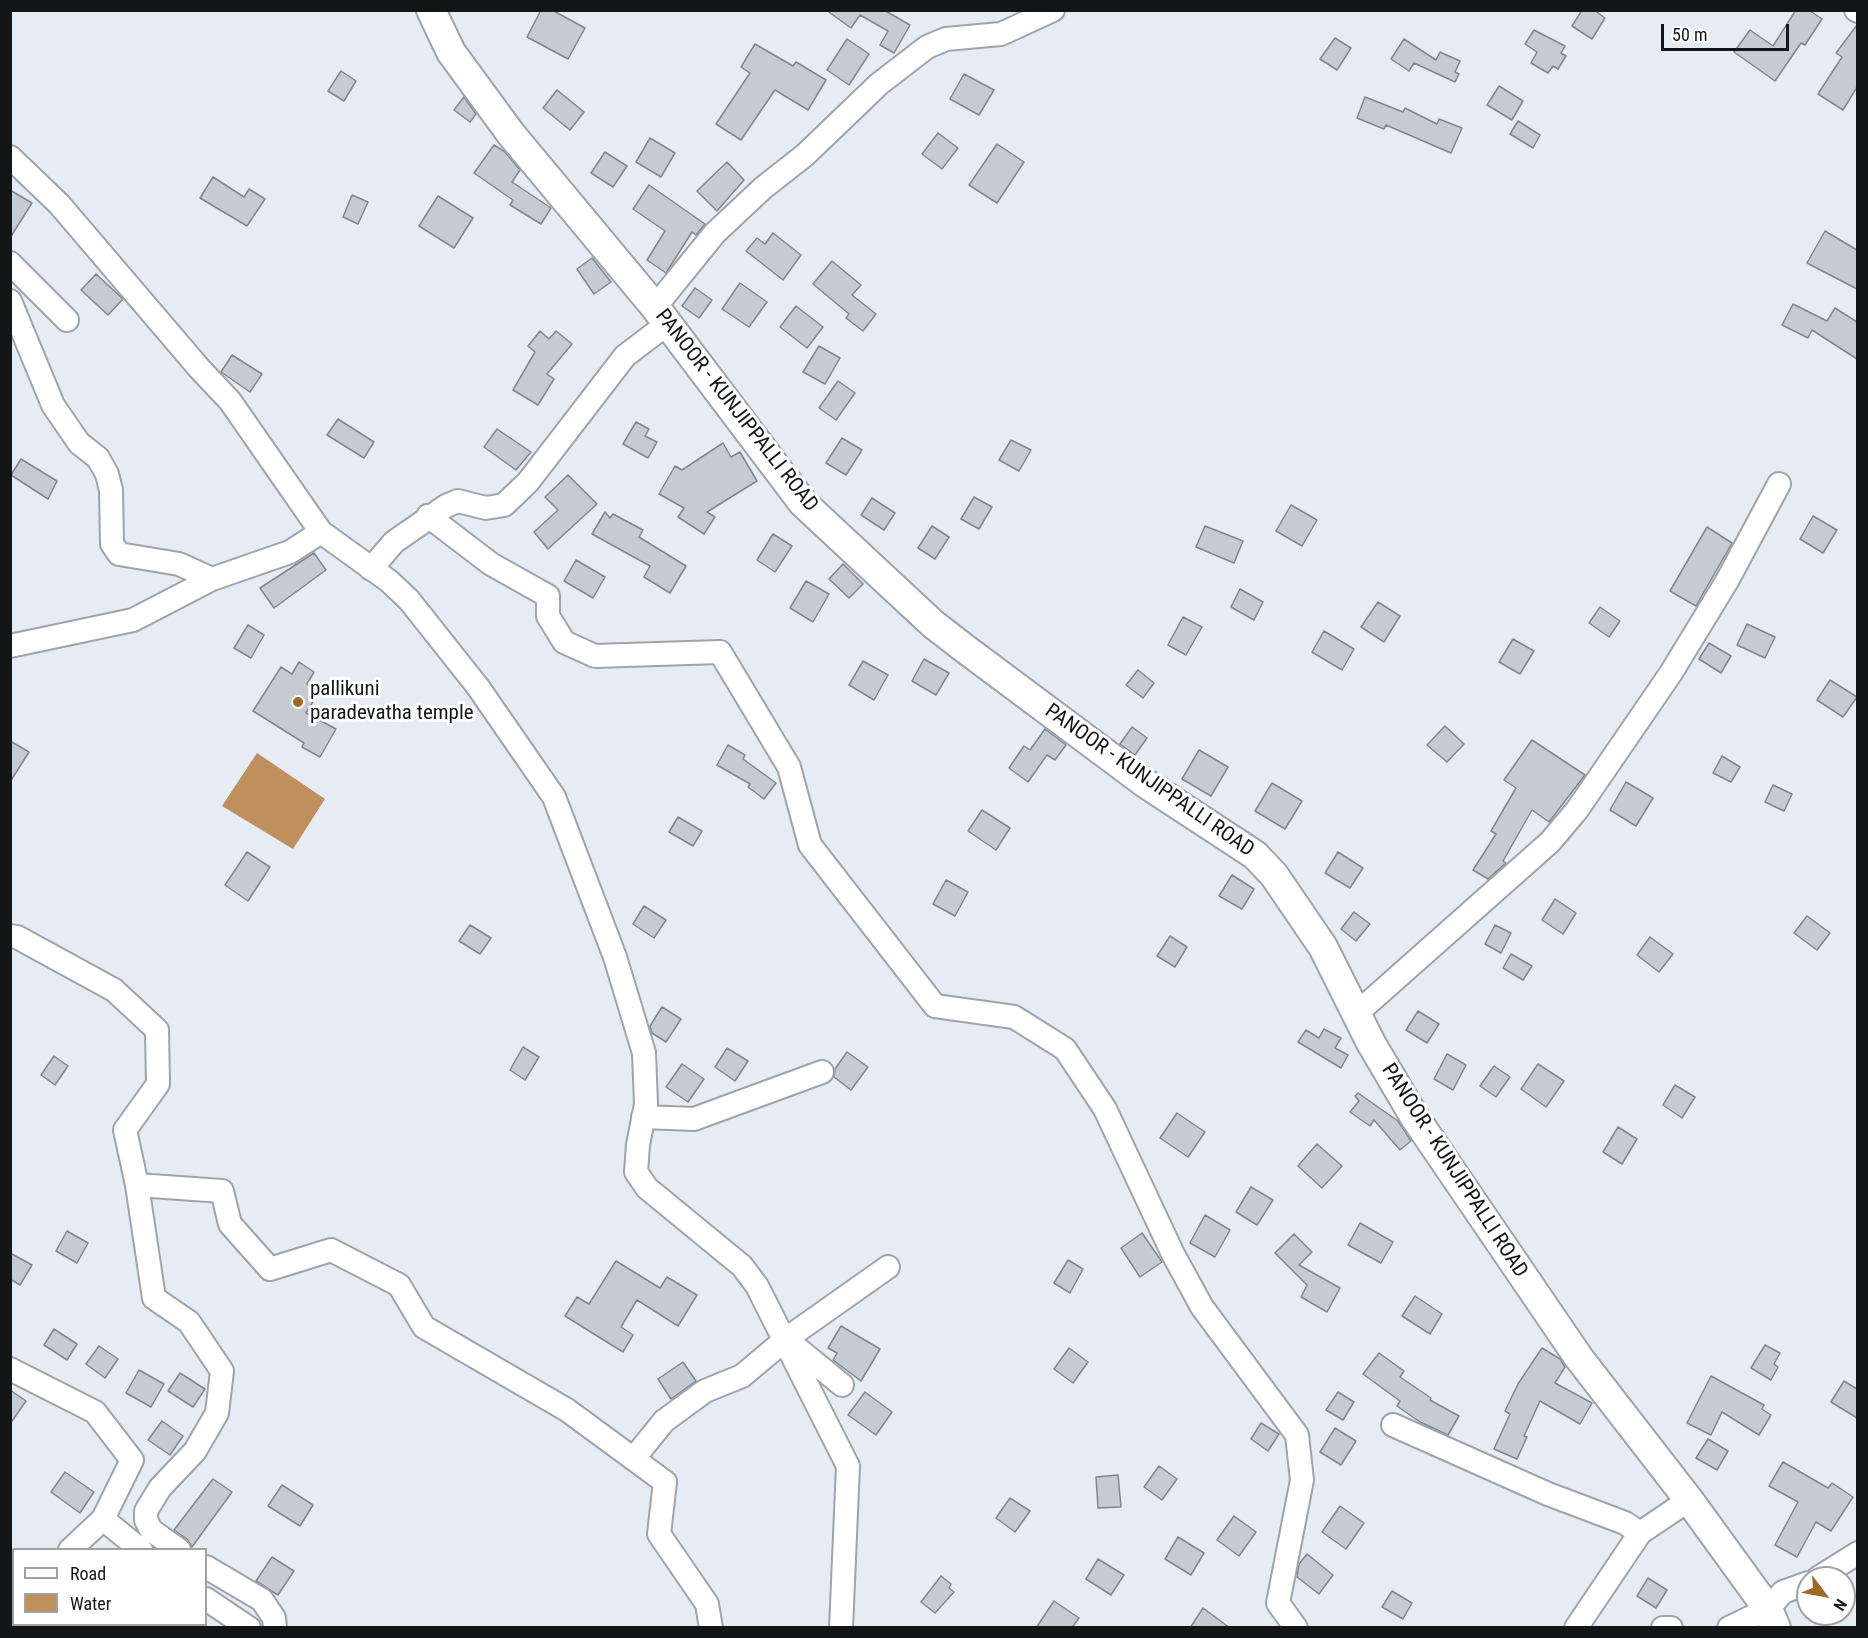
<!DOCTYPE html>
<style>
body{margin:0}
#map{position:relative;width:1868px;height:1638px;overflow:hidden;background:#e5ecf3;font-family:"Roboto Condensed",sans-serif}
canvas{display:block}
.frame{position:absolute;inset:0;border:12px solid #131517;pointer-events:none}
.legend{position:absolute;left:12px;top:1548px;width:195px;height:78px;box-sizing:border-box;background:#fff;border:2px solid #a1a1a2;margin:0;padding:8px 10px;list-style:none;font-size:18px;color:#131517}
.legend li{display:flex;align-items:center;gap:12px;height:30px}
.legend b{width:30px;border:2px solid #a1a1a2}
.north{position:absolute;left:1796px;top:1566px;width:60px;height:60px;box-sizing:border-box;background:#fff;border:2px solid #a1a1a2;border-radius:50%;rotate:122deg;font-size:16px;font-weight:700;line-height:24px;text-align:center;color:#131517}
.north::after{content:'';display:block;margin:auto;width:21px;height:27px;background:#a16926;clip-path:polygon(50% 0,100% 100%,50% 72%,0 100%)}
.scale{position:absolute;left:1661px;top:24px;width:128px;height:27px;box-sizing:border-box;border:3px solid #131517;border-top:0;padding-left:8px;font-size:18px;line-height:21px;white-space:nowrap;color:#131517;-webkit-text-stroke:4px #fff;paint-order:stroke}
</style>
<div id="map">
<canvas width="1868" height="1638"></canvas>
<div class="frame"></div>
<ul class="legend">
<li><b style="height:8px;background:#fff"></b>Road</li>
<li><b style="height:16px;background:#bf8f5c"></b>Water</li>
</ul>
<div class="north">N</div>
<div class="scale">50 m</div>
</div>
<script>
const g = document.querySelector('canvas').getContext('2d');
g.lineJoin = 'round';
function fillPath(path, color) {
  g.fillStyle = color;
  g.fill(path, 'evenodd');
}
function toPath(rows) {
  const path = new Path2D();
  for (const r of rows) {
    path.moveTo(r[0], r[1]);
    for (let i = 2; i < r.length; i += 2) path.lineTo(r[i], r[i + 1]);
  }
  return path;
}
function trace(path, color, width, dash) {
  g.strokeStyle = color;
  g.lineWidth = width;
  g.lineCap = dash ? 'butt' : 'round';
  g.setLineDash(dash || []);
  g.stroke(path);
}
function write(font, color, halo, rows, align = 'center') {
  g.font = font + ' "Roboto Condensed",sans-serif';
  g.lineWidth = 6;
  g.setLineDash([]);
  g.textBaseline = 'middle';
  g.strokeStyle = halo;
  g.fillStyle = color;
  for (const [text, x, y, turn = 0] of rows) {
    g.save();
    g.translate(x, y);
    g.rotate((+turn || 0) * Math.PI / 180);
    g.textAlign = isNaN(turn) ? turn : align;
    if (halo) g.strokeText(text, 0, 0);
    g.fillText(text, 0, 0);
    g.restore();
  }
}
const water = toPath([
 [257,753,325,799,293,849,222,806]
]);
const building = toPath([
 [541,10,552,10,585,28,568,59,527,37,541,10],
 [826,10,884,10,910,25,894,53,880,45,888,31,860,15,851,28,826,10],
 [1582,10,1594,10,1605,18,1592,39,1572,26,1582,10],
 [1796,10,1809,10,1822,19,1805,45,1801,43,1775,81,1734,52,1750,30,1773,46,1796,10],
 [1857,25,1857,87,1843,110,1818,94,1842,57,1836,53,1857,25],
 [1534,30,1565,46,1561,53,1566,56,1558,69,1553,66,1548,73,1531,63,1537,52,1525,44,1534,30],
 [1335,38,1351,48,1337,70,1320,59,1335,38],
 [847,39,869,54,849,85,827,70,847,39],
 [1404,39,1436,60,1440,52,1460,61,1455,72,1459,74,1455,82,1414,63,1409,71,1391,59,1404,39],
 [755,44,793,66,796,62,826,80,808,110,775,90,741,140,716,124,750,73,741,67,755,44],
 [341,71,356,81,344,101,328,91,341,71],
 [964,74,994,90,979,115,950,99,964,74],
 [1499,86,1523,101,1512,120,1487,105,1499,86],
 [557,90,584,112,570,130,543,108,557,90],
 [464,97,476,114,470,122,454,110,464,97],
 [1365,97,1403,112,1405,108,1437,124,1439,119,1462,128,1451,153,1386,125,1384,129,1357,118,1365,97],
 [1518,121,1540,135,1533,148,1510,134,1518,121],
 [938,133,958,148,942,169,922,154,938,133],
 [650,138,675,153,661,177,636,162,650,138],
 [997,144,1024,162,997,203,969,185,997,144],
 [494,145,505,152,520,170,512,182,551,208,541,224,510,205,513,200,474,173,494,145],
 [605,152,627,166,613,187,591,173,605,152],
 [727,162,744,180,717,211,697,191,727,162],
 [213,177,244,197,249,189,265,199,247,226,200,198,213,177],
 [649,185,705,224,696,235,692,232,666,273,647,260,665,231,633,209,649,185],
 [10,190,32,203,10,238,10,190],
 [352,195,368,202,358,224,343,217,352,195],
 [438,196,473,218,454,248,419,226,438,196],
 [1825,231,1857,250,1857,289,1807,263,1825,231],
 [773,233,801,255,783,280,746,251,757,238,765,244,773,233],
 [592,258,611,282,594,294,577,269,592,258],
 [832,261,861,285,852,295,876,314,863,331,846,318,849,314,813,284,832,261],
 [96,274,123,299,108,315,81,290,96,274],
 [740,283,767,302,749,327,722,309,740,283],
 [695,288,712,300,699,318,682,306,695,288],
 [1793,304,1827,321,1835,308,1857,322,1857,359,1812,330,1808,338,1782,325,1793,304],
 [796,306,823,327,807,348,780,327,796,306],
 [540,331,549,339,556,331,572,344,547,374,554,379,538,405,513,390,535,352,528,346,540,331],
 [819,346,840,358,825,384,803,372,819,346],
 [232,355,262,374,250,392,221,372,232,355],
 [838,381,855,393,836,420,819,408,838,381],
 [338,419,374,442,364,458,327,435,338,419],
 [636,422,649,429,645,436,657,442,648,458,623,444,636,422],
 [497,429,531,452,516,470,484,447,497,429],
 [842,438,862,450,846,475,826,463,842,438],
 [1011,440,1031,450,1019,471,999,460,1011,440],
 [723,443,731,457,740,452,757,481,707,512,715,517,704,534,678,517,684,508,659,494,675,466,682,470,723,443],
 [21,459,57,481,48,499,11,475,21,459],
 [568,475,597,504,548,549,534,532,558,510,545,497,568,475],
 [974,497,992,507,979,529,961,519,974,497],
 [872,498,895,513,884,530,861,515,872,498],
 [1291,505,1317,520,1302,546,1276,531,1291,505],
 [605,512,610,518,613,514,643,530,639,537,686,566,670,593,644,577,650,566,592,534,605,512],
 [1813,516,1837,530,1823,553,1800,539,1813,516],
 [932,526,949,537,935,559,918,548,932,526],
 [1205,526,1243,541,1234,563,1196,547,1205,526],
 [1707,527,1732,543,1696,606,1670,591,1707,527],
 [773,534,792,546,775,572,757,560,773,534],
 [314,553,326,570,274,608,260,588,314,553],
 [576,560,605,577,593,598,564,581,576,560],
 [843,564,863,584,849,598,829,579,843,564],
 [806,581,829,594,813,622,790,608,806,581],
 [1240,589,1263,602,1254,620,1231,607,1240,589],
 [1378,602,1400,616,1384,642,1361,627,1378,602],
 [1600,607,1620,621,1609,637,1589,623,1600,607],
 [1183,617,1202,627,1186,655,1168,645,1183,617],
 [1747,624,1775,637,1765,658,1737,645,1747,624],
 [248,625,264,635,251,658,234,648,248,625],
 [1324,631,1354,649,1342,670,1312,652,1324,631],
 [1513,639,1534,651,1520,674,1499,662,1513,639],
 [1709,643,1731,656,1721,673,1699,659,1709,643],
 [924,659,949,673,936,695,912,681,924,659],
 [863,661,888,675,874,700,849,685,863,661],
 [299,662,314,672,307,684,319,692,306,713,336,729,320,757,302,747,304,743,253,711,281,667,292,674,299,662],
 [1138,670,1154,683,1143,698,1126,685,1138,670],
 [1830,680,1857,697,1843,717,1817,700,1830,680],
 [1445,726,1464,744,1447,762,1427,745,1445,726],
 [1132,727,1147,738,1135,755,1120,744,1132,727],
 [1045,729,1066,745,1055,760,1047,755,1028,782,1009,768,1024,746,1030,750,1045,729],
 [1532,740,1585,775,1549,822,1532,810,1503,861,1506,863,1488,879,1473,870,1496,834,1491,831,1516,788,1504,780,1532,740],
 [10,741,29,752,10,782,10,741],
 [728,745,745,755,743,759,776,783,764,799,748,787,750,784,717,765,728,745],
 [1199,750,1228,767,1211,796,1182,779,1199,750],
 [1722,756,1740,767,1731,782,1713,773,1722,756],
 [1626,782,1653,798,1636,826,1610,810,1626,782],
 [1272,783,1302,801,1285,829,1255,811,1272,783],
 [1773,785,1792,794,1784,811,1765,802,1773,785],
 [982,810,1010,828,996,850,968,831,982,810],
 [678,817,702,831,693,846,669,832,678,817],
 [247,852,270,867,248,901,225,885,247,852],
 [1338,852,1363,868,1350,888,1325,873,1338,852],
 [1232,875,1254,889,1242,909,1219,896,1232,875],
 [946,880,968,892,955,916,933,904,946,880],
 [1555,899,1576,913,1563,934,1542,920,1555,899],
 [644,906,666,920,654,938,633,924,644,906],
 [1354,912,1370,924,1356,941,1341,929,1354,912],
 [1807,916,1830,933,1817,950,1794,933,1807,916],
 [470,925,491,938,480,954,459,941,470,925],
 [1495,925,1511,933,1501,953,1485,944,1495,925],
 [1170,936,1187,947,1175,967,1157,956,1170,936],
 [1650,937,1673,954,1659,972,1637,955,1650,937],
 [1511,954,1532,966,1523,980,1503,968,1511,954],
 [662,1007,681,1019,666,1042,652,1033,650,1026,662,1007],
 [1418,1011,1439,1024,1427,1043,1406,1030,1418,1011],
 [1324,1029,1341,1038,1335,1048,1348,1055,1341,1068,1298,1042,1306,1030,1319,1038,1324,1029],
 [523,1047,539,1057,525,1080,510,1070,523,1047],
 [727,1048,748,1061,735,1081,715,1067,727,1048],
 [847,1052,868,1067,851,1090,834,1077,835,1069,847,1052],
 [1447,1054,1466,1065,1453,1090,1434,1079,1447,1054],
 [54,1056,68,1066,55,1085,41,1075,54,1056],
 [682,1064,704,1079,688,1102,666,1087,682,1064],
 [1538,1064,1564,1081,1546,1107,1521,1089,1538,1064],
 [1494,1066,1510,1077,1496,1097,1480,1086,1494,1066],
 [1675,1085,1695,1097,1682,1118,1663,1105,1675,1085],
 [1358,1093,1398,1121,1411,1141,1400,1150,1374,1120,1370,1126,1350,1112,1359,1101,1355,1096,1358,1093],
 [1177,1113,1205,1132,1188,1157,1160,1138,1177,1113],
 [1618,1127,1637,1139,1622,1164,1603,1152,1618,1127],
 [1317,1144,1342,1166,1322,1188,1298,1166,1317,1144],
 [1251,1187,1273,1200,1257,1225,1236,1212,1251,1187],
 [1205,1215,1230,1230,1215,1257,1190,1243,1205,1215],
 [1360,1223,1393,1242,1381,1263,1348,1245,1360,1223],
 [67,1231,88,1243,77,1263,56,1251,67,1231],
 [1142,1233,1162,1262,1140,1277,1121,1248,1142,1233],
 [1294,1234,1312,1252,1299,1265,1340,1288,1327,1312,1301,1297,1307,1285,1275,1253,1294,1234],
 [10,1253,32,1265,20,1285,10,1279,10,1253],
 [1068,1260,1083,1269,1070,1293,1054,1283,1068,1260],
 [616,1261,660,1288,667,1277,697,1295,678,1326,637,1300,621,1327,633,1335,623,1352,565,1316,577,1297,589,1304,616,1261],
 [1415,1296,1442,1314,1430,1334,1402,1316,1415,1296],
 [841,1326,880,1349,861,1381,833,1360,837,1353,828,1348,841,1326],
 [54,1329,77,1344,67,1360,44,1345,54,1329],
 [1765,1345,1780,1353,1774,1364,1778,1367,1771,1380,1751,1368,1765,1345],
 [99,1346,118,1359,105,1378,86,1364,99,1346],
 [1069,1348,1088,1362,1073,1383,1054,1369,1069,1348],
 [1542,1348,1560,1359,1565,1367,1555,1383,1592,1403,1580,1424,1540,1401,1524,1436,1527,1437,1517,1459,1494,1449,1510,1414,1505,1411,1518,1384,1542,1348],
 [1379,1353,1404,1371,1400,1377,1431,1398,1430,1400,1459,1416,1448,1435,1420,1422,1397,1406,1400,1401,1363,1374,1379,1353],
 [683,1362,696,1381,671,1399,658,1379,683,1362],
 [139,1370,164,1384,151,1407,126,1393,139,1370],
 [180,1373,205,1389,193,1407,168,1391,180,1373],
 [1711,1376,1764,1405,1762,1409,1771,1415,1759,1435,1722,1412,1711,1435,1687,1423,1711,1376],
 [1844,1381,1857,1389,1857,1418,1831,1402,1844,1381],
 [10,1390,26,1401,10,1424,10,1390],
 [865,1392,892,1412,876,1435,848,1415,865,1392],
 [1338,1392,1354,1402,1343,1420,1326,1410,1338,1392],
 [162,1421,183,1436,170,1455,148,1440,162,1421],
 [1261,1423,1279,1434,1268,1451,1251,1439,1261,1423],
 [1335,1428,1356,1441,1341,1465,1320,1452,1335,1428],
 [1708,1439,1728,1451,1717,1470,1696,1458,1708,1439],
 [1783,1462,1828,1488,1832,1483,1853,1497,1831,1531,1816,1522,1797,1557,1775,1545,1798,1502,1769,1486,1783,1462],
 [1159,1466,1177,1479,1162,1500,1144,1487,1159,1466],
 [65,1472,94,1492,80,1513,51,1492,65,1472],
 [1118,1475,1121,1507,1098,1508,1096,1477,1118,1475],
 [213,1479,232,1492,192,1547,187,1539,174,1530,213,1479],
 [282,1485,313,1505,300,1526,268,1506,282,1485],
 [1010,1498,1030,1511,1015,1532,996,1518,1010,1498],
 [1340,1506,1364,1523,1346,1549,1322,1532,1340,1506],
 [1234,1516,1256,1532,1239,1556,1217,1540,1234,1516],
 [1178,1537,1204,1553,1191,1575,1165,1559,1178,1537],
 [1307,1554,1333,1575,1319,1594,1297,1577,1299,1564,1307,1554],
 [272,1557,294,1571,278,1595,256,1581,272,1557],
 [1098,1559,1124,1575,1111,1595,1086,1579,1098,1559],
 [941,1576,951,1584,949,1588,954,1592,935,1613,921,1602,941,1576],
 [1648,1578,1667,1590,1656,1608,1637,1596,1648,1578],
 [1392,1591,1412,1603,1403,1619,1382,1607,1392,1591],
 [1054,1601,1079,1618,1072,1628,1036,1628,1054,1601],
 [1203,1608,1230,1628,1190,1628,1203,1608]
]);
const minor = toPath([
 [1856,10,1858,11],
 [10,157,59,204,199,368,230,401,321,532,389,581,409,600,478,687,554,797,615,957,644,1053,646,1104,638,1145,636,1172,647,1188,742,1266,757,1286,848,1466,841,1628],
 [10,263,67,320],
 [10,301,53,405,79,443,98,458,107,474,111,490,112,544,119,554,179,564,212,579],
 [655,307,715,233,763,188,805,155,879,84,927,47,946,39,1001,34,1053,10],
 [428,516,491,564,548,596,548,616,564,642,595,656,720,652,789,767,810,845,935,1006,1014,1017,1065,1049,1105,1109,1173,1254,1202,1307,1297,1435,1302,1480,1278,1603,1296,1628],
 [371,569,394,542,446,506,458,501,486,508,504,505,528,482,625,356,667,324],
 [10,646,133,620,212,579,290,552,321,532],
 [10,936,17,937,114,990,157,1030,158,1084,125,1130,137,1185,154,1298,189,1322,222,1371,217,1413,195,1451,160,1488,146,1511,146,1520,151,1530,179,1550],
 [1356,1014,1550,842,1577,810,1671,673,1727,581,1779,484],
 [643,1117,694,1119,822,1072],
 [137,1185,222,1191,230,1224,270,1269,331,1250,399,1285,424,1327,567,1410,665,1482,659,1534,707,1604,711,1628],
 [792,1344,842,1385],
 [10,1369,95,1412,132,1460,103,1519,70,1550],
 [1393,1425,1548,1494,1625,1523,1640,1533],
 [634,1458,664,1421,705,1391,742,1376,786,1339,888,1267],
 [103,1519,141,1550],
 [206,1567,262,1600,274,1618,275,1628],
 [1818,1578,1858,1553],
 [206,1599,249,1628],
 [10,1613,14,1609],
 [1576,1628,1640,1533,1689,1500],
 [1663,1628,1671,1628],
 [1729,1628,1768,1609,1783,1592,1808,1583]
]);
const major = toPath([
 [431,10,451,52,511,134,655,307,803,503,933,624,964,648,1145,783,1255,855,1274,875,1323,947,1371,1043,1414,1116,1579,1358,1689,1500,1768,1609,1776,1628]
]);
const markers = [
 [298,702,6,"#a16926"]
];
const streetNames = [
 ["PANOOR - KUNJIPPALLI ROAD",736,411,52],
 ["PANOOR - KUNJIPPALLI ROAD",1149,781,35],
 ["PANOOR - KUNJIPPALLI ROAD",1454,1171,57]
];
const poiNames = [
 ["pallikuni",310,690],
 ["paradevatha temple",310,714]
];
fillPath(water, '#bf8f5c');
fillPath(building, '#c4cbd2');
trace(building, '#80868d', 1.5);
trace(minor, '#9da4ab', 26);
trace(major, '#9da4ab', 32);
trace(minor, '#fff', 22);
trace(major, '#fff', 28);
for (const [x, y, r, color] of markers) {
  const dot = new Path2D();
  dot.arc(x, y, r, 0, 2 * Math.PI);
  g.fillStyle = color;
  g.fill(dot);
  trace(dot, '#fff', 2);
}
write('21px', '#131517', '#fff', streetNames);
write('21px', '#131517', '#fff', poiNames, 'left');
</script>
